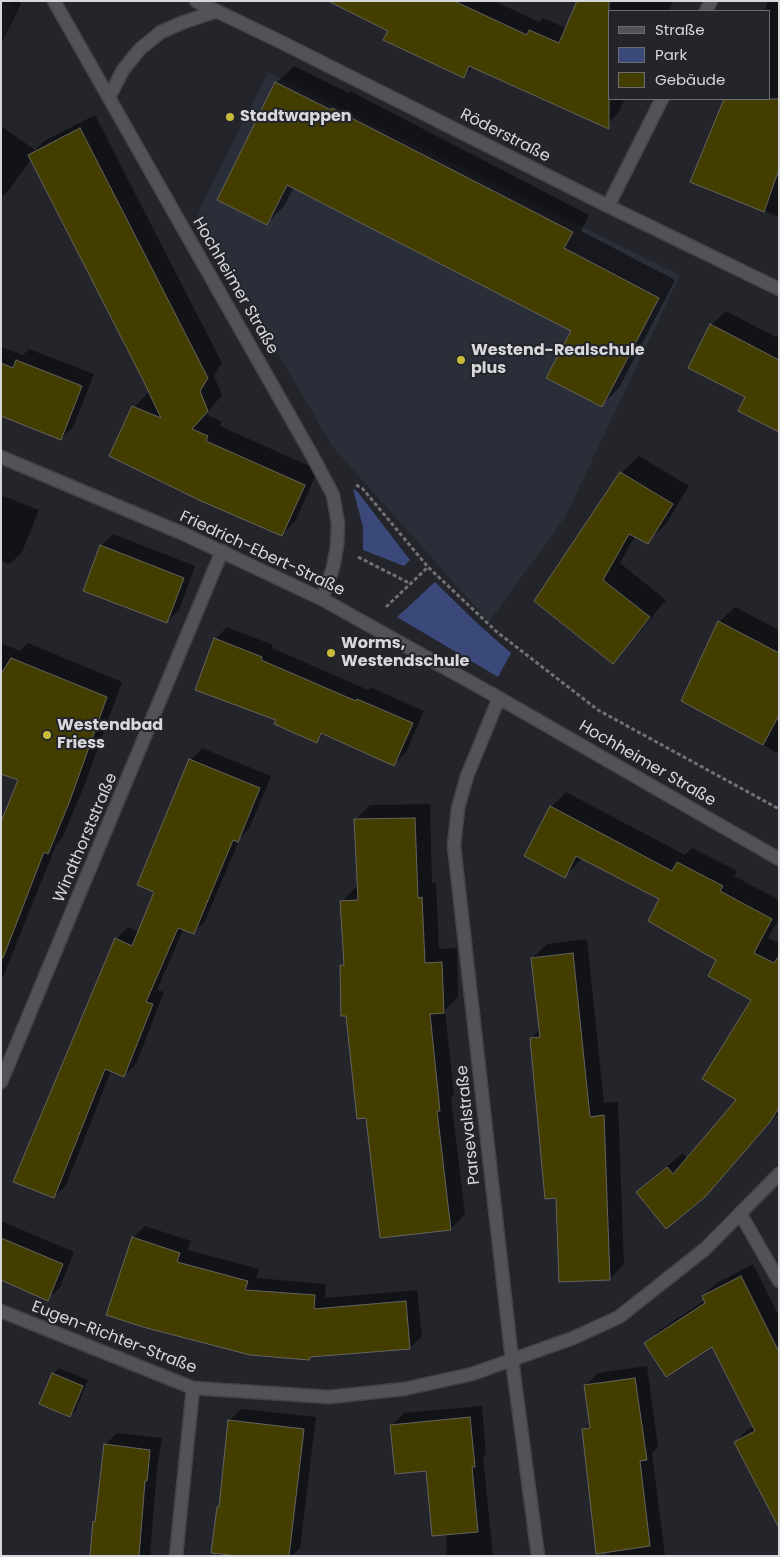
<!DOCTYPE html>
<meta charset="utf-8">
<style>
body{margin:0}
#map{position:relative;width:780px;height:1557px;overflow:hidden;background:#23252b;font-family:Poppins,sans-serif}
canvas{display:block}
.frame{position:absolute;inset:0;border:2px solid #d7d8dc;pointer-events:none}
.legend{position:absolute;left:608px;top:10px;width:162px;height:90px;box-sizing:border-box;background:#23252b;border:1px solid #6b6d72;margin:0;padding:6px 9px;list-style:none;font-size:15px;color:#d7d8dc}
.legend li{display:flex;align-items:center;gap:10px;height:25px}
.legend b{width:25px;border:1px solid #6b6d72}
</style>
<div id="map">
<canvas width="780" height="1557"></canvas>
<div class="frame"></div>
<ul class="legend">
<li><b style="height:6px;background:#515359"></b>Straße</li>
<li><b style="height:14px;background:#3b487a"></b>Park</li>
<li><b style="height:14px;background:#443d00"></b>Gebäude</li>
</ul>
</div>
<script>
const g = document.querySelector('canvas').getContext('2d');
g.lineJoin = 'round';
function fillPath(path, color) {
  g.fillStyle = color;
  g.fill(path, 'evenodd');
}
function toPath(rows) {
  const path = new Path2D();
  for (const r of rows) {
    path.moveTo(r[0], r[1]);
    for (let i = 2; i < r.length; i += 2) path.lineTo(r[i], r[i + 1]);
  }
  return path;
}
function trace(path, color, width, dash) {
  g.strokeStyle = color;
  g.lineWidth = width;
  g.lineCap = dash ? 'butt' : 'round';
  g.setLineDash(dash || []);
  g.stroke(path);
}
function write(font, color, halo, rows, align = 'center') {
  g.font = font + ' Poppins,sans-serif';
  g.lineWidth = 4;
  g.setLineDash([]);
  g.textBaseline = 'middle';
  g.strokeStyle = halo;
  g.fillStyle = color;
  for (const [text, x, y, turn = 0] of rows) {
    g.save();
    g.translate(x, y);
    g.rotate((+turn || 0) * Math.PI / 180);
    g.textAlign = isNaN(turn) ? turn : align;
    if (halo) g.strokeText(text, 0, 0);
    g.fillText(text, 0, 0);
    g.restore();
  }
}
const built = toPath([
 [1,1,9,1,16,10,1,40],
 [268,72,680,275,565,517,489,622,332,446,197,214]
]);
const green = toPath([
 [353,489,357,491,410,560,404,566,363,550,363,527],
 [435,582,478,624,511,653,498,677,397,617]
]);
const shadow = toPath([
 [1,1,19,1,21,4,1,44],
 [332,1,494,1,539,22,543,18,566,28,578,1,673,1,668,11,609,11,609,99,625,99,618,113,606,126,473,67,464,76,390,30],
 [768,1,779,1,779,217,692,181,725,99,769,99,769,11,764,11],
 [294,66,349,93,350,91,589,215,581,231,675,280,619,388,602,405,573,330,294,187,284,206,267,223,276,83],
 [95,115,222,363,214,376,222,395,206,414,222,422,220,426,318,470,296,520,282,535,134,407,148,393,151,394,31,159,9,190,1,198,1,126,35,150,44,141],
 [726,311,776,337,779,333,779,430,747,396,711,325],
 [1,347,23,355,29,349,94,374,73,427,61,439,1,415],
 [639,456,689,486,665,525,647,542,635,536,620,563,666,600,629,645,612,662,536,601,621,473],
 [1,495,39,510,22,552,10,564,1,561],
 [113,534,195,566,179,610,167,622,101,546],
 [735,607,779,630,779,754,683,701,719,622],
 [227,627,273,645,272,648,368,690,370,687,424,711,406,752,394,764,324,733,316,741,278,720,215,639],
 [1,643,20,651,28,643,122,682,84,786,63,837,56,845,1,982,1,828,20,780,1,772],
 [202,748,271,776,249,829,240,838,205,921,193,933,184,928,157,990,164,992,136,1064,124,1076,111,1071,66,1185,54,1197,116,939,128,927,139,932,156,891,191,760],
 [566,792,685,855,692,848,737,871,734,876,779,900,779,918,768,938,779,943,779,1113,704,1196,637,1192,652,1178,683,1153,687,1159,738,1100,753,1000,660,899,582,858,564,877,551,807],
 [430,804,432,883,436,883,439,949,457,948,458,997,445,1010,454,1095,451,1098,465,1214,451,1229,367,1117,341,965,345,962,342,902,356,887,359,887,355,820,370,805],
 [587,939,604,1103,618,1102,624,1264,610,1279,558,1196,531,1039,540,1029,532,958,547,944],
 [1,1221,74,1252,60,1287,48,1299,1,1279],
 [145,1226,191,1241,188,1250,259,1269,256,1278,326,1284,325,1298,417,1290,422,1336,410,1348,312,1356,309,1359,133,1238],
 [753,1264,779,1316,779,1491,735,1442,747,1430,754,1427,712,1346,645,1344,657,1332,705,1300,703,1296,715,1284],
 [647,1366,658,1447,652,1453,665,1556,607,1556,583,1430,591,1422,586,1385,598,1373],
 [59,1368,88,1380,76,1410,70,1416,53,1374],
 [482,1406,486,1454,483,1456,493,1556,447,1556,446,1534,427,1470,392,1425,404,1413],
 [241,1409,316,1417,300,1548,292,1556,216,1556,218,1508,220,1505,229,1421],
 [117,1433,162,1438,157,1469,150,1556,91,1556,94,1522,96,1519,105,1445]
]);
const building = toPath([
 [328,1,454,1,527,35,529,30,559,43,577,1,609,1,609,129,469,66,464,78,383,40,388,31,328,1],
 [275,82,331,110,332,108,573,232,564,248,659,298,602,407,546,378,571,331,287,185,267,225,217,200,275,82],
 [724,99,779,99,779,169,764,212,690,182,724,99],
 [80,128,208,378,200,391,208,411,192,429,208,436,206,441,305,485,282,536,201,501,109,456,132,406,161,418,144,382,28,155,80,128],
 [710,324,779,360,779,432,738,411,745,397,688,368,710,324],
 [16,360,82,386,61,440,1,416,1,363,13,368,16,360],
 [620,472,673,504,648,544,629,534,603,580,650,617,613,664,534,601,620,472],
 [100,545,184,578,167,623,83,591,100,545],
 [718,621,779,653,779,715,763,745,681,701,718,621],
 [214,638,262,657,261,660,356,701,357,699,413,723,394,766,321,733,317,743,274,724,276,720,195,690,214,638],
 [11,658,107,697,69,803,48,854,44,852,3,958,1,958,1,822,18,780,1,774,1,674,11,658],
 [189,759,260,788,238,842,233,840,194,934,178,928,146,1002,153,1004,124,1077,105,1069,54,1198,13,1182,115,938,132,946,154,892,137,885,189,759],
 [550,806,672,871,677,862,723,886,720,891,772,919,754,953,774,963,779,956,779,1108,770,1122,705,1197,666,1229,636,1192,667,1167,673,1174,736,1100,702,1079,751,1000,708,976,716,960,648,921,659,899,576,856,565,878,524,856,550,806],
 [415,818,418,898,422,897,425,963,442,962,444,1013,430,1014,440,1111,437,1111,451,1230,380,1238,366,1118,357,1119,346,1016,341,1016,340,965,344,965,340,901,358,900,354,819,415,818],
 [573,953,590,1117,604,1115,610,1280,559,1282,556,1198,545,1199,530,1038,540,1037,531,958,573,953],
 [132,1237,180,1253,177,1262,248,1281,245,1290,315,1295,314,1309,406,1301,410,1349,310,1357,309,1360,250,1355,143,1327,106,1315,132,1237],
 [1,1238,63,1264,48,1301,1,1280,1,1238],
 [741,1276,779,1352,779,1528,734,1442,755,1431,712,1347,666,1377,644,1343,705,1303,702,1296,741,1276],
 [52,1373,83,1386,70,1417,39,1404,52,1373],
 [635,1378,647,1460,640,1461,650,1546,596,1554,582,1429,590,1428,584,1385,635,1378],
 [470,1417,475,1467,472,1467,478,1532,432,1536,426,1471,395,1474,390,1425,470,1417],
 [228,1420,304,1429,289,1556,239,1556,211,1553,217,1507,219,1507,228,1420],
 [104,1444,150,1450,147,1481,145,1481,139,1556,90,1556,93,1521,95,1522,104,1444]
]);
const path = toPath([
 [356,485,362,488,428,567],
 [358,557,411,584],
 [386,607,428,567,497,632,598,710,779,809]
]);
const minor = toPath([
 [196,1,281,42,608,206,779,289],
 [706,11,711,1],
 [109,97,123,70,140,49,161,32,184,22,217,11],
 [608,206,662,99],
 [499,698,467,776,458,808,454,846,512,1360,538,1556],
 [1,1082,222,551],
 [740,1213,779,1281],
 [1,1311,193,1388,329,1397,404,1389,472,1374,573,1338,619,1317,705,1249,779,1174],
 [176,1556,193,1388]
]);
const tertiary = toPath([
 [54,1,313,457,333,495,338,524,337,546,333,568,322,599],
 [1,457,184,534,322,599,499,698,779,859]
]);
const markers = [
 [230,117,5,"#caba3a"],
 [461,360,5,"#caba3a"],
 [331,653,5,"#caba3a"],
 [47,735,5,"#caba3a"]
];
const poiNames = [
 ["Stadtwappen",240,117],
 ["Westend-Realschule",471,351],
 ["plus",471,369],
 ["Worms,",341,644],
 ["Westendschule",341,662],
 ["Westendbad",57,726],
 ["Friess",57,744]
];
const streetNames = [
 ["Röderstraße",505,136,27],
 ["Hochheimer Straße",235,286,60],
 ["Friedrich-Ebert-Straße",262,554,25],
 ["Hochheimer Straße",647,764,30],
 ["Windthorststraße",86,838,-67],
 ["Parsevalstraße",469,1125,-96],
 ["Eugen-Richter-Straße",114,1338,21]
];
fillPath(built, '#2a2e39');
fillPath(green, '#3b487a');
fillPath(shadow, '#0007');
fillPath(building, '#443d00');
trace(building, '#65645e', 1);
trace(minor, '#424347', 15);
trace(tertiary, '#424347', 15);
trace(path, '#707176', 3, [4, 2.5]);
trace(minor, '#515359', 12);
trace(tertiary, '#515359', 12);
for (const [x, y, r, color] of markers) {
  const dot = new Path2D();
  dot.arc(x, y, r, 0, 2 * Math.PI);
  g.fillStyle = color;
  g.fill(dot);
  trace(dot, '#23252b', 2);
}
write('bold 16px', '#d7d8dc', '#23252b', poiNames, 'left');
write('16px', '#d7d8dc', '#23252b', streetNames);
</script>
